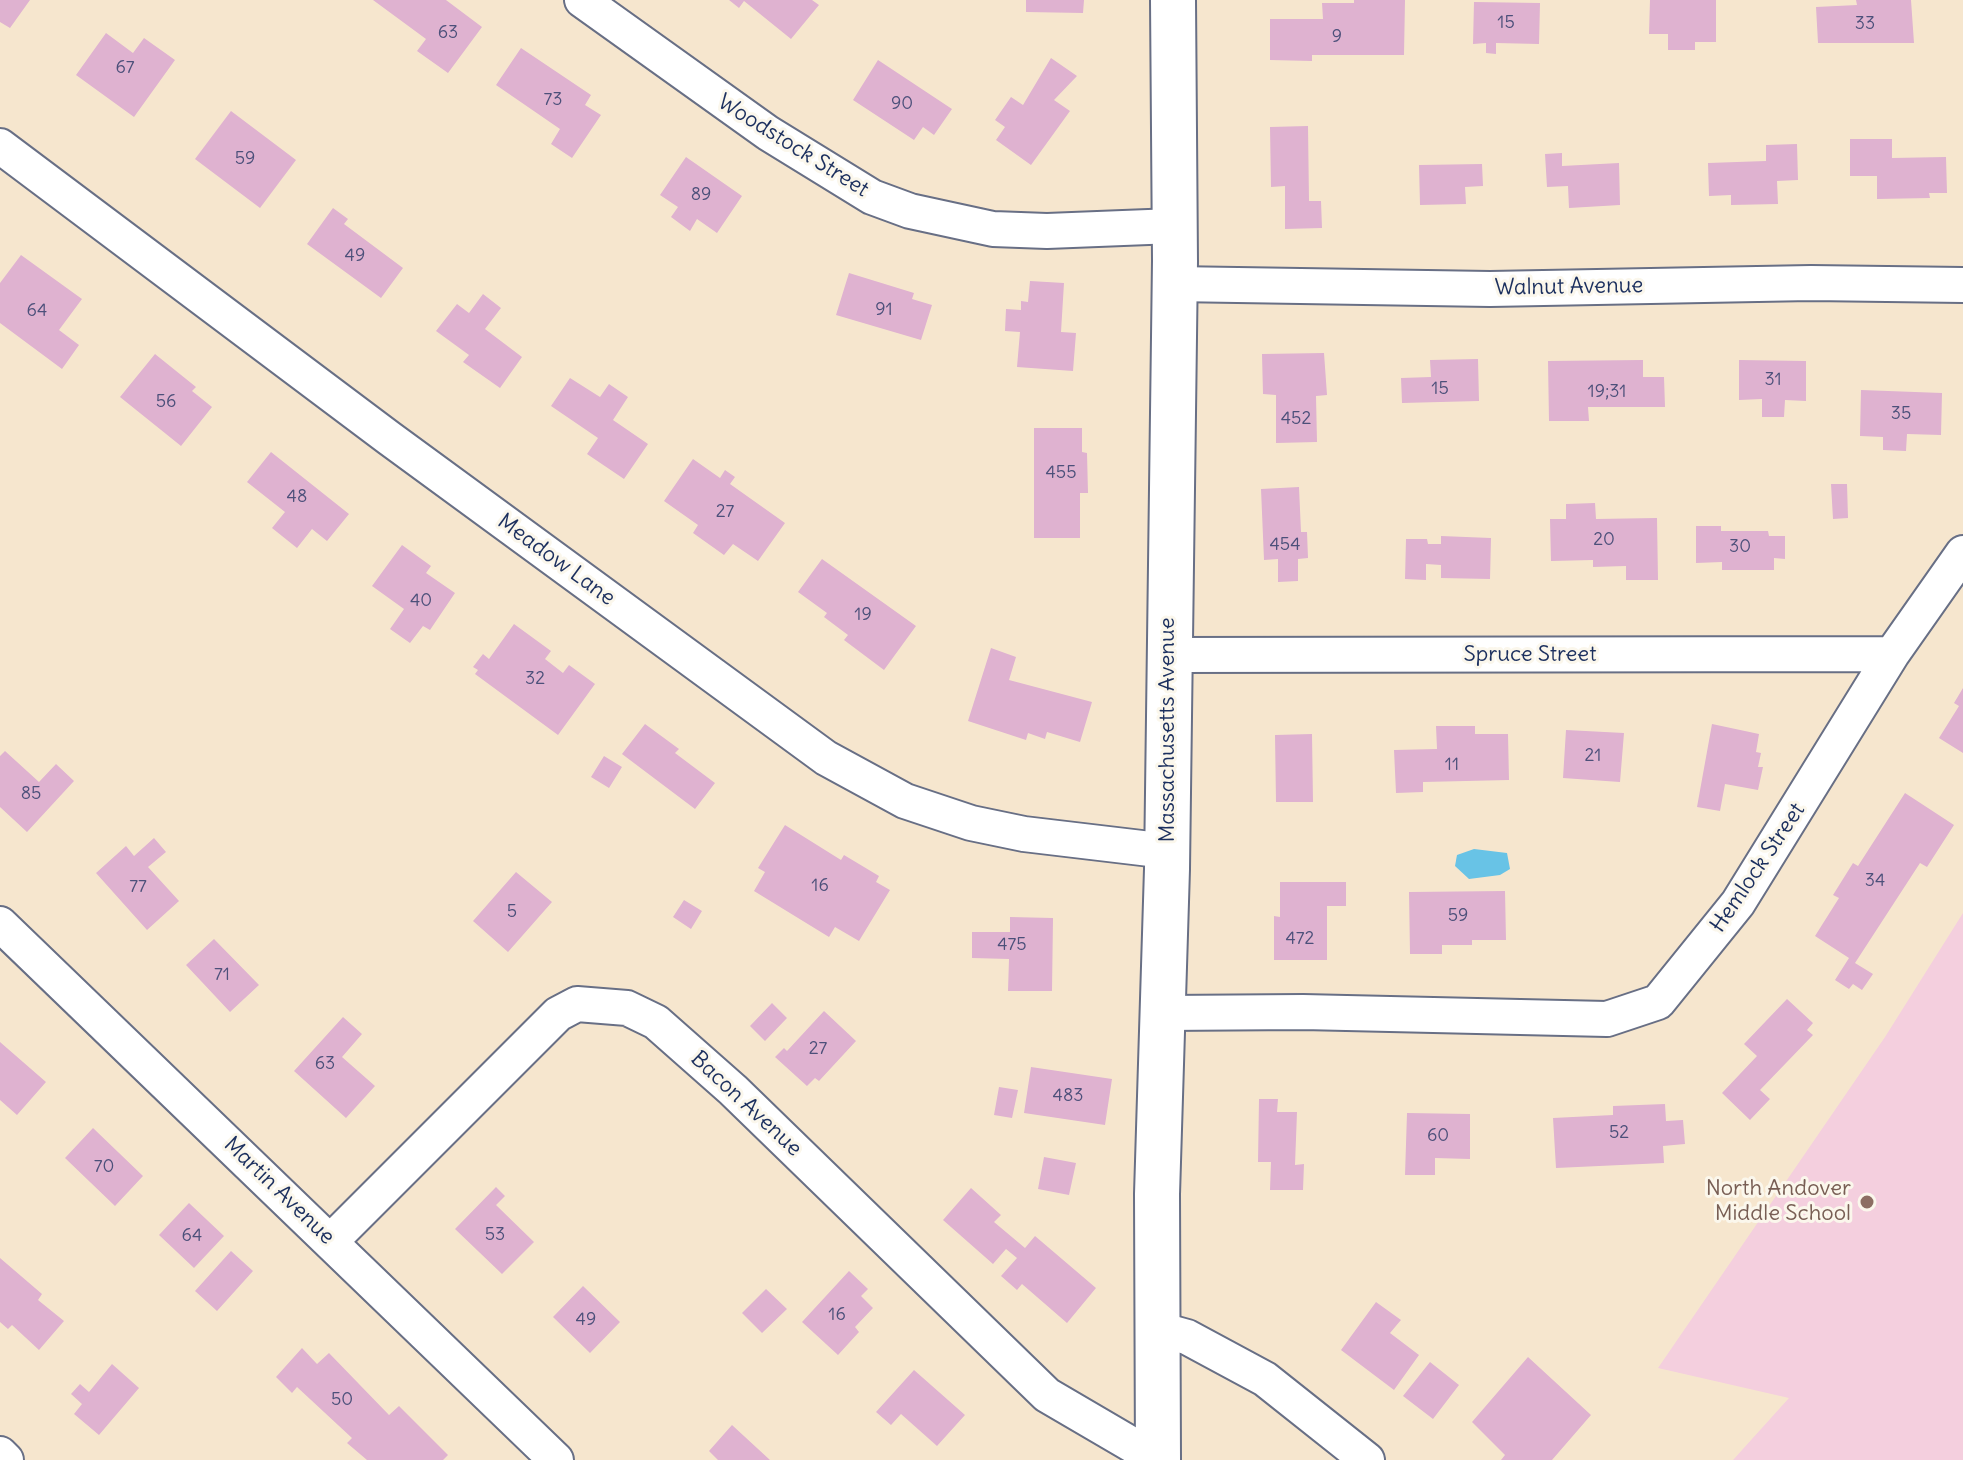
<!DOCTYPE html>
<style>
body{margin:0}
canvas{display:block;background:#f6e6ce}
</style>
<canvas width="1963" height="1460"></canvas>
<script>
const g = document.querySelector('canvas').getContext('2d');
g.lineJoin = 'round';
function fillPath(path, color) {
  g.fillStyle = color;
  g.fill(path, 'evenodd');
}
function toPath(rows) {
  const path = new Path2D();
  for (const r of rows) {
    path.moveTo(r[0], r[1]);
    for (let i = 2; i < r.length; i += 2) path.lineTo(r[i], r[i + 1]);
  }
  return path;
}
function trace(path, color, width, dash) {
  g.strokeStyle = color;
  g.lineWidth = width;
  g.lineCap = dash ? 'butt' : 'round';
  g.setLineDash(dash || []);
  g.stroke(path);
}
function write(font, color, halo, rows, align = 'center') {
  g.font = font + ' Delius,sans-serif';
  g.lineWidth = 6;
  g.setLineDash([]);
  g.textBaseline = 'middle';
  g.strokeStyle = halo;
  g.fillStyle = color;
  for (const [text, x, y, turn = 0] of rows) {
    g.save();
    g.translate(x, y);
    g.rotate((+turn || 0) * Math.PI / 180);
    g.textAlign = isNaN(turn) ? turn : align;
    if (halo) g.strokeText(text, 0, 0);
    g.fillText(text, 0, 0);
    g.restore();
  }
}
const built = toPath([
 [1963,913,1963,1460,1733,1460,1789,1398,1658,1368,1885,1037]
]);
const water = toPath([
 [1474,849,1507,853,1510,869,1500,875,1469,879,1455,866,1457,855]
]);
const building = toPath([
 [0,0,30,0,10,28,0,22],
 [373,0,446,0,482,27,448,73,417,51,426,39],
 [729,0,812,0,819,5,791,39,744,1,739,8],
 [1026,0,1084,0,1083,13,1026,12],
 [1354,0,1405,0,1404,55,1312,55,1312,61,1270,60,1270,19,1323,19,1322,3,1354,3],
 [1650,0,1716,0,1716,42,1695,42,1695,50,1668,50,1668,34,1649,34],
 [1856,0,1911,0,1914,43,1818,43,1816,7,1857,5],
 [1474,2,1540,3,1539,44,1496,43,1496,54,1486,53,1486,43,1473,44],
 [106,33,133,53,144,38,175,60,134,117,76,75],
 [521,48,591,95,585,105,601,115,572,158,551,144,560,129,496,85],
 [1051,58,1077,76,1054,100,1070,111,1031,165,996,140,1005,127,995,120,1011,97,1023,105],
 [878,60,952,109,934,135,923,127,914,140,853,100],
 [231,111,296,160,260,208,195,159],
 [1308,126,1309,201,1321,201,1322,228,1285,229,1285,186,1271,187,1270,127],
 [1850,139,1892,139,1892,158,1946,157,1947,193,1929,193,1930,198,1877,199,1877,176,1850,176],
 [1797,144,1798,180,1777,181,1778,204,1731,205,1731,195,1709,196,1708,163,1766,161,1766,145],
 [1562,153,1562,166,1619,163,1620,205,1569,208,1568,186,1547,187,1545,154],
 [686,157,742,196,717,233,697,219,690,231,671,217,678,207,660,195],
 [1482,164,1483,186,1465,187,1466,204,1420,205,1419,165],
 [333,208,348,219,344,224,403,268,381,298,307,244],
 [21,255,82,299,59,330,79,345,62,369,0,323,0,283],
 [849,273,914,293,912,299,932,305,921,340,836,315],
 [1030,281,1064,283,1061,332,1076,333,1073,371,1017,367,1020,332,1005,331,1006,309,1021,310,1021,301,1028,302],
 [483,294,501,308,485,329,522,357,500,388,463,362,469,355,436,331,457,304,469,313],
 [1324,353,1327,395,1316,396,1317,442,1276,443,1276,395,1263,394,1262,354],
 [155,354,196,387,192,391,212,407,181,446,120,397],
 [1478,359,1479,401,1402,403,1401,378,1431,377,1430,360],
 [1643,360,1643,377,1664,377,1665,407,1588,407,1589,421,1549,421,1548,361],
 [1739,360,1806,361,1806,401,1785,400,1784,417,1762,417,1762,399,1739,400],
 [570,378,600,397,609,384,628,397,613,420,648,444,624,479,587,454,598,438,551,406],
 [1861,390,1942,393,1941,435,1907,434,1906,451,1883,450,1883,437,1860,436],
 [1034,428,1082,428,1082,452,1087,453,1088,493,1080,493,1080,538,1034,538],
 [271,452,349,514,327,541,312,529,297,548,272,528,285,512,247,482],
 [693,459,720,478,725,470,735,477,730,484,785,523,758,561,733,544,724,555,693,533,698,525,664,501],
 [1831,484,1847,484,1848,518,1833,519],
 [1299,487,1301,532,1307,532,1308,558,1298,559,1298,581,1278,582,1278,559,1264,560,1261,489],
 [1595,503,1596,519,1657,518,1658,580,1626,580,1626,566,1593,567,1593,560,1551,561,1550,519,1566,519,1566,504],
 [1696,526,1721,526,1721,531,1768,531,1769,536,1785,536,1785,559,1774,558,1774,570,1722,570,1722,562,1696,563],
 [1441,536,1491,538,1490,579,1441,578,1441,565,1426,564,1426,580,1405,579,1406,539,1427,539,1428,544,1441,544],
 [402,545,431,566,426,573,455,593,430,630,423,626,410,643,390,629,404,609,372,586],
 [822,559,916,626,884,670,844,640,848,635,824,617,827,613,798,592],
 [514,624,551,651,545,659,563,673,569,665,595,684,558,735,475,674,478,670,473,667,483,654,489,659],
 [991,648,1016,657,1009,680,1092,702,1080,742,1047,732,1045,739,1028,733,1026,740,968,721],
 [1963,688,1963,753,1939,738,1959,706,1954,703],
 [645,724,679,749,675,753,715,783,695,809,622,754],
 [1712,724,1759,734,1756,752,1761,753,1758,767,1763,767,1758,790,1725,784,1720,811,1697,807],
 [1436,726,1475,726,1475,734,1508,734,1509,780,1423,782,1423,792,1396,793,1394,750,1437,749],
 [1566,730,1624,733,1620,782,1563,778],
 [1312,734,1313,802,1276,802,1275,735],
 [5,751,39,782,56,764,74,781,27,832,0,807,0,756],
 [604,756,622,767,609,788,591,777],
 [1905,793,1954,825,1927,867,1920,863,1855,963,1873,974,1862,990,1853,984,1849,989,1835,980,1849,958,1815,936,1839,898,1833,895,1853,863,1858,866],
 [785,825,841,860,844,855,879,876,876,882,890,890,859,941,835,927,829,937,754,891,765,872,758,868],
 [154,838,166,852,148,867,179,901,147,930,96,873,126,846,134,856],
 [516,872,552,902,508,952,473,921],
 [1280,882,1346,882,1346,906,1327,906,1327,960,1274,960,1274,916,1280,917],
 [1505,891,1506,940,1472,940,1472,945,1442,945,1442,954,1410,954,1409,892],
 [684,900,702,911,691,929,673,917],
 [1010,917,1053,918,1052,991,1008,991,1009,959,972,958,972,932,1010,932],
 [214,939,259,985,230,1012,186,965],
 [1787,999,1813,1023,1807,1030,1813,1035,1760,1090,1770,1099,1750,1120,1722,1093,1757,1056,1744,1044],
 [772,1003,787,1018,765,1041,750,1026],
 [824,1011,856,1041,819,1081,815,1078,807,1086,775,1057,784,1048,787,1051],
 [343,1017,362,1034,342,1057,375,1086,346,1118,294,1071],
 [0,1042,46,1082,17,1115,0,1100],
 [1031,1067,1112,1079,1105,1125,1024,1113],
 [999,1087,1018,1090,1012,1118,994,1115],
 [1259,1099,1278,1099,1277,1112,1297,1112,1295,1165,1304,1164,1303,1190,1270,1190,1271,1162,1258,1162],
 [1665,1104,1666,1121,1683,1120,1685,1144,1663,1146,1664,1163,1556,1168,1553,1118,1613,1115,1613,1106],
 [1407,1113,1470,1114,1470,1159,1435,1158,1435,1175,1405,1175],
 [93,1128,143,1176,115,1206,65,1158],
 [1044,1157,1076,1163,1069,1195,1038,1189],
 [496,1187,505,1196,496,1205,534,1242,502,1274,455,1229],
 [971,1188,1001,1215,994,1222,1025,1248,1035,1236,1096,1288,1067,1323,1022,1284,1017,1290,1001,1276,1017,1258,1006,1249,993,1264,943,1220],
 [189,1203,224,1236,194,1268,159,1235],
 [231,1251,253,1271,217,1311,195,1291],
 [0,1258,42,1294,38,1300,64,1321,39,1350,12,1325,8,1329,0,1322],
 [849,1271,868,1289,861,1296,873,1308,855,1327,859,1332,838,1355,802,1322],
 [583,1286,620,1322,590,1353,553,1317],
 [766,1289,787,1309,762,1333,742,1313],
 [1376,1302,1401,1320,1390,1333,1419,1355,1394,1390,1341,1350],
 [302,1348,317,1364,329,1353,389,1415,399,1406,448,1455,443,1460,367,1460,347,1443,352,1438,297,1387,292,1393,276,1377],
 [1528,1357,1591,1415,1552,1460,1501,1460,1505,1455,1472,1422],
 [1430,1362,1459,1385,1433,1419,1403,1396],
 [112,1364,139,1388,99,1435,74,1414,82,1404,71,1394,80,1384,89,1392],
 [914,1370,965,1415,937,1446,901,1414,891,1425,876,1412],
 [732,1425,770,1460,718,1460,709,1451]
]);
const minor = toPath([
 [582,0,768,133,872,197,910,211,993,229,1047,231,1174,226],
 [0,146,389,438,826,758,905,801,971,823,1024,834,1167,851],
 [1174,284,1490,289,1811,283,1963,285],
 [1169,655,1892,654],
 [0,924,556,1460],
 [1164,1013,1303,1012,1607,1019,1658,1002,1738,903,1892,654,1963,553],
 [331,1241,558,1014,577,1004,627,1008,656,1022,733,1090,1047,1395,1158,1460],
 [1158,1329,1187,1337,1265,1379,1367,1460],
 [0,1454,6,1460]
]);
const major = toPath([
 [1158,1460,1157,1194,1167,869,1175,261,1173,0]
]);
const markers = [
 [1867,1202,8,"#8d6e63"]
];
const numberNames = [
 ["15",1506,23],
 ["33",1865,24],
 ["63",448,33],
 ["9",1337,37],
 ["67",125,68],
 ["73",553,100],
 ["90",902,104],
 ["59",245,159],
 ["89",701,195],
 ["49",355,256],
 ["91",884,310],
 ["64",37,311],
 ["31",1773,380],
 ["15",1440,389],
 ["19;31",1607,392],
 ["56",166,402],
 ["35",1901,414],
 ["452",1296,419],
 ["455",1061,473],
 ["48",297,497],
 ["27",725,512],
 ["20",1604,540],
 ["454",1285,545],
 ["30",1740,547],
 ["40",421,601],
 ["19",863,615],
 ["32",535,679],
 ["21",1593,756],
 ["11",1452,765],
 ["85",31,794],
 ["34",1875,881],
 ["16",820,886],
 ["77",138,887],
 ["5",512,912],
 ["59",1458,916],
 ["472",1300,939],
 ["475",1012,945],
 ["71",222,975],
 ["27",818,1049],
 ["63",325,1064],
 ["483",1068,1096],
 ["52",1619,1133],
 ["60",1438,1136],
 ["70",104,1167],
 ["53",495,1235],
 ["64",192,1236],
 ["16",837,1315],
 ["49",586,1320],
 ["50",342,1400]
];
const streetNames = [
 ["Woodstock Street",793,146,32],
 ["Walnut Avenue",1569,287,-1],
 ["Meadow Lane",556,560,36],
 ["Spruce Street",1530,655],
 ["Massachusetts Avenue",1168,730,-90],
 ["Hemlock Street",1758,868,-56],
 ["Bacon Avenue",746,1104,43],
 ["Martin Avenue",279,1191,44]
];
const educationNames = [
 ["North Andover",1851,1189],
 ["Middle School",1851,1214]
];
fillPath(built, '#f4cfde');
fillPath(water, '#68c3e6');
fillPath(building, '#dfb2d0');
trace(minor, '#686f85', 38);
trace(major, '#686f85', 48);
trace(minor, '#fff', 34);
trace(major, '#fff', 44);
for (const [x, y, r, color] of markers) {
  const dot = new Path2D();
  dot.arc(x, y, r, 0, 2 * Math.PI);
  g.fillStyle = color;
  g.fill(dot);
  trace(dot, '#fbf7ec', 3);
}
write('18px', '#4c507a', null, numberNames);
write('22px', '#1b2f5e', '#fbf7ec', streetNames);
write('22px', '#785e54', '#fbf7ec', educationNames, 'right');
</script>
